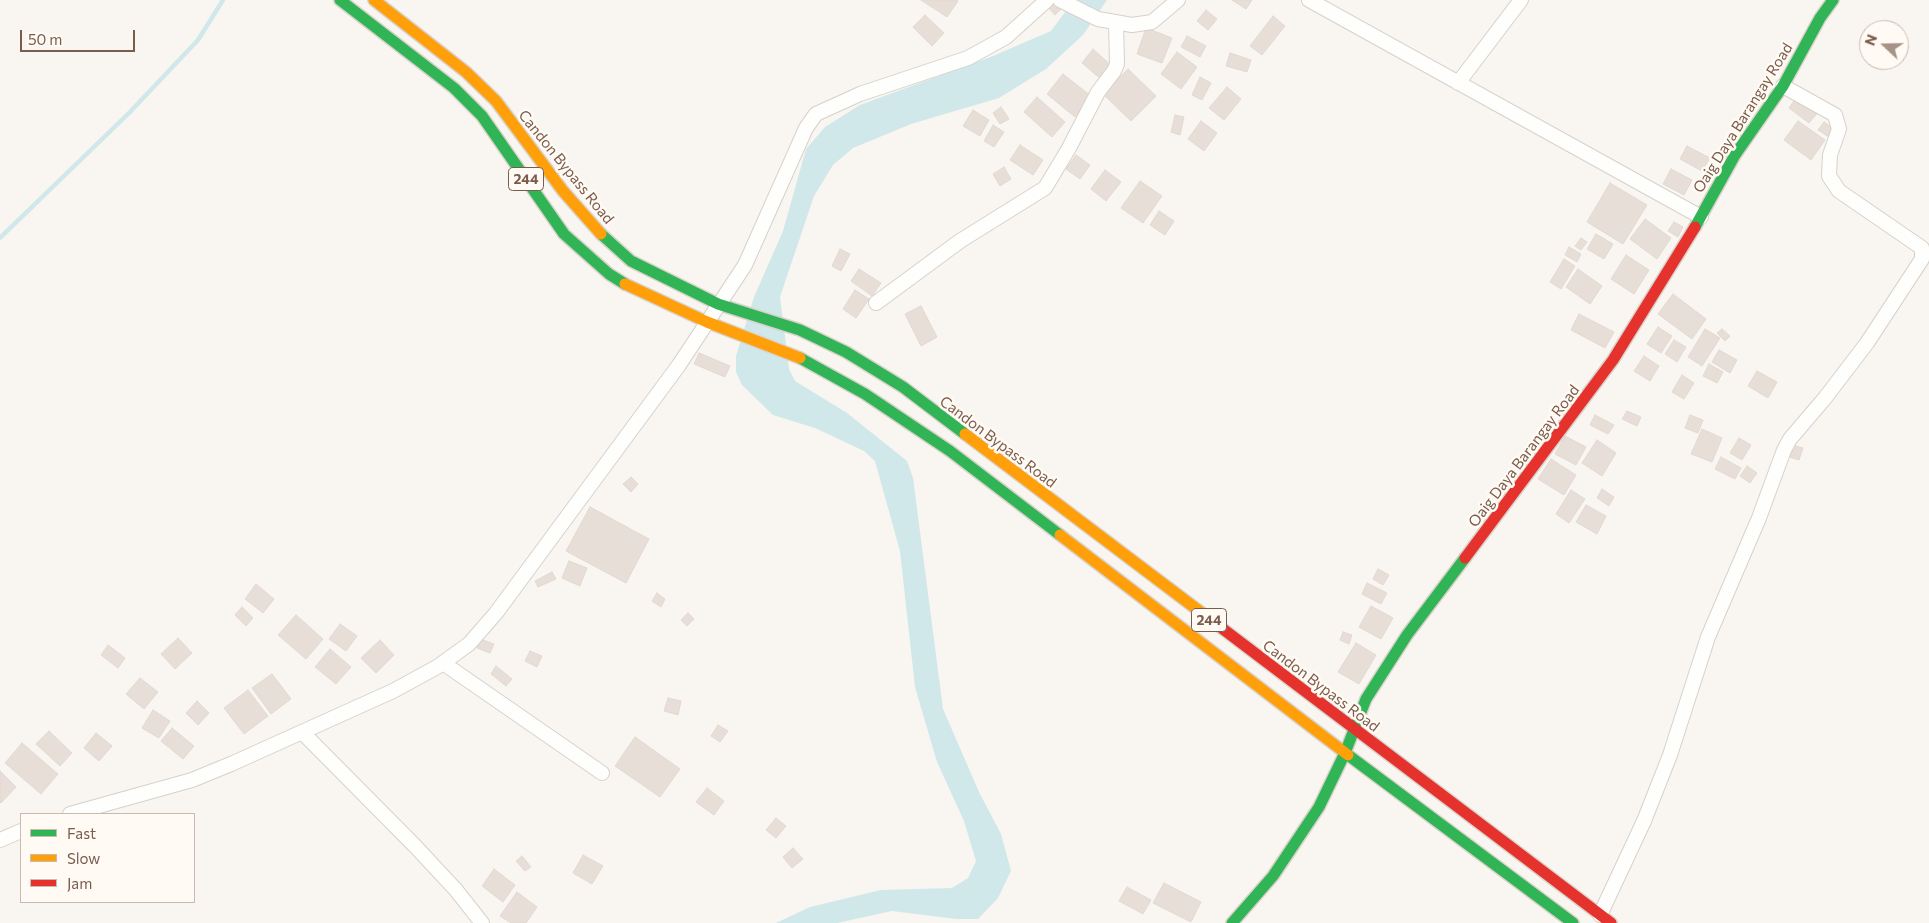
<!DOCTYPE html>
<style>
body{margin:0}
#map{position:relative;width:1929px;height:923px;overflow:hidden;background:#f9f5f0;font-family:Commissioner,sans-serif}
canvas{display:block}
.legend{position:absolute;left:20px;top:813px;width:175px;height:90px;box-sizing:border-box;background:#fffaf3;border:1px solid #cabbb1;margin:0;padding:6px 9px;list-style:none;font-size:15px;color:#7a5c4d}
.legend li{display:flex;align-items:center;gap:10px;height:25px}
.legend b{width:25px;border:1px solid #cabbb1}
.north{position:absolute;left:1859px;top:20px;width:50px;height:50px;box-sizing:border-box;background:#fffaf3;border:1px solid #cabbb1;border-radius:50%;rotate:291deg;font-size:14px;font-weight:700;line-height:20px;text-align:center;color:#7a5c4d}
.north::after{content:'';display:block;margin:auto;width:18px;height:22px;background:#a69286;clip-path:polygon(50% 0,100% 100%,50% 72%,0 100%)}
.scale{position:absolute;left:20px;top:30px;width:115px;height:22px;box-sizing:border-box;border:2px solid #7a5c4d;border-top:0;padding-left:6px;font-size:15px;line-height:18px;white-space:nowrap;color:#7a5c4d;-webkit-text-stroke:4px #fffaf3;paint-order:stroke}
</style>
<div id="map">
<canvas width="1929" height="923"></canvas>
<ul class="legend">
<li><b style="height:6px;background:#30b455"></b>Fast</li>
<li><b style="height:6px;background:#ff9f0a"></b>Slow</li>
<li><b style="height:6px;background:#e5322d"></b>Jam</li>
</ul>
<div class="north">N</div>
<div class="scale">50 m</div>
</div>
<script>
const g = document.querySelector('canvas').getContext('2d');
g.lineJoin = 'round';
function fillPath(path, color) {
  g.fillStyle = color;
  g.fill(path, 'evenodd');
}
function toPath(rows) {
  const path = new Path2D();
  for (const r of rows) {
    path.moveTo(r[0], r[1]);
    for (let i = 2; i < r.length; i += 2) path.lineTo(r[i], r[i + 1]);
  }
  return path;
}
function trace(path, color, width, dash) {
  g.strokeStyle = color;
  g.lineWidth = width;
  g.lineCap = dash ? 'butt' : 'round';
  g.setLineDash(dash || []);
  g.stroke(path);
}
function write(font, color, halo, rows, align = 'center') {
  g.font = font + ' Commissioner,sans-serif';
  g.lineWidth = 5;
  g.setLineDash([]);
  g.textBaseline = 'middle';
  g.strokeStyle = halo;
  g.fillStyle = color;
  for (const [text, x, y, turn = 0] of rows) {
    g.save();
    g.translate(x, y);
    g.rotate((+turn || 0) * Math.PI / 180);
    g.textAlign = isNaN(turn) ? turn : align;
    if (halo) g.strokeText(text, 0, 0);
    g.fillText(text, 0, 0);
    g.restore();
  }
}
const water = toPath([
 [1074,0,1107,0,1083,35,1046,69,999,98,911,124,853,148,833,165,814,196,780,297,789,369,795,381,847,413,907,461,913,478,943,709,979,792,1001,834,1011,871,998,898,978,919,956,919,892,911,837,923,776,923,810,907,881,890,952,888,968,878,976,861,964,821,937,762,915,687,900,551,875,461,864,451,815,428,773,415,742,385,736,372,736,356,754,297,783,231,806,149,825,127,860,105,993,56,1051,31]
]);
const stream = toPath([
 [0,238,129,113,198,40,223,0]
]);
const building = toPath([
 [921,0,957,0,958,1,947,17,921,0],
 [1053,0,1063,7,1055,15,1047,6,1053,0],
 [1232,0,1252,0,1246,9,1232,0],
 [1206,10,1217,19,1208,30,1197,21,1206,10],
 [925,15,944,33,932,46,913,27,925,15],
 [1273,16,1285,26,1262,55,1250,46,1273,16],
 [1146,28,1172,38,1162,63,1137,54,1146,28],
 [1187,36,1206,46,1200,57,1181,47,1187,36],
 [1093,49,1113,67,1102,80,1082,63,1093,49],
 [1177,52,1197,67,1181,89,1161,74,1177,52],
 [1230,53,1251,60,1247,72,1226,66,1230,53],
 [1128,69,1156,96,1131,121,1103,94,1128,69],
 [1063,74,1091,96,1075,117,1047,94,1063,74],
 [1200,77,1211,83,1202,100,1192,95,1200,77],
 [1227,87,1241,99,1224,120,1209,108,1227,87],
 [1798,95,1819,111,1809,123,1789,108,1798,95],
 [1037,97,1065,122,1052,137,1024,112,1037,97],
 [1001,107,1009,119,1000,124,993,113,1001,107],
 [973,110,989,120,980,136,963,126,973,110],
 [1175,115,1184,117,1180,135,1171,132,1175,115],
 [1201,121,1217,133,1204,151,1188,139,1201,121],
 [1798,121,1825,140,1811,160,1784,140,1798,121],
 [1824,122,1834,129,1829,137,1818,130,1824,122],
 [993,125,1004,132,994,147,984,141,993,125],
 [1020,145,1043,160,1033,175,1010,160,1020,145],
 [1687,146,1710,158,1702,171,1680,159,1687,146],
 [1076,155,1090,165,1080,179,1066,169,1076,155],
 [1004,167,1011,179,1000,186,993,174,1004,167],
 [1671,169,1692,180,1684,195,1663,184,1671,169],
 [1105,170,1121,182,1106,201,1091,189,1105,170],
 [1140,181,1162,196,1143,223,1121,208,1140,181],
 [1610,183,1647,205,1623,244,1587,222,1610,183],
 [1159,211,1174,221,1165,235,1150,225,1159,211],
 [1645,219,1671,238,1657,259,1630,239,1645,219],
 [1674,222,1683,227,1678,237,1668,231,1674,222],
 [1596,234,1613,244,1604,259,1587,249,1596,234],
 [1581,238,1587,242,1581,250,1575,246,1581,238],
 [1569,247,1581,254,1577,262,1565,255,1569,247],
 [840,249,850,254,841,271,832,266,840,249],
 [1626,255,1649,270,1634,294,1611,279,1626,255],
 [1564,259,1575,266,1561,289,1550,282,1564,259],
 [859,269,881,283,872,296,851,281,859,269],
 [1578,269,1602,286,1590,304,1566,287,1578,269],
 [855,290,869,299,856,318,843,309,855,290],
 [1673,294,1706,319,1692,339,1658,314,1673,294],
 [921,306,937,337,921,346,905,314,921,306],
 [1579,314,1614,332,1605,348,1571,330,1579,314],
 [1658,327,1672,336,1661,353,1647,344,1658,327],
 [1705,329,1720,338,1702,366,1688,357,1705,329],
 [1722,329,1730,336,1725,341,1717,333,1722,329],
 [1674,340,1686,347,1677,362,1665,354,1674,340],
 [1719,350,1737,360,1730,373,1712,362,1719,350],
 [699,353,730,366,725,377,694,364,699,353],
 [1644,356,1659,366,1650,381,1634,371,1644,356],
 [1709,364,1723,372,1717,383,1703,376,1709,364],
 [1757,371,1777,382,1768,398,1748,386,1757,371],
 [1682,375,1694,383,1684,399,1672,392,1682,375],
 [1627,411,1641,417,1637,426,1622,419,1627,411],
 [1595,415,1614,425,1608,434,1590,425,1595,415],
 [1690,415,1703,420,1698,433,1685,428,1690,415],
 [1702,429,1722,438,1712,462,1691,454,1702,429],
 [1565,436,1586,447,1576,465,1555,454,1565,436],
 [1739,438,1751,445,1742,460,1730,453,1739,438],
 [1597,440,1616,453,1602,476,1582,463,1597,440],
 [1789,444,1803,448,1799,460,1786,456,1789,444],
 [1721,457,1741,468,1735,479,1715,469,1721,457],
 [1551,459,1576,475,1564,495,1538,479,1551,459],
 [1747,466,1757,473,1750,483,1740,476,1747,466],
 [631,477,638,484,631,492,623,484,631,477],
 [1602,489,1614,497,1609,506,1597,498,1602,489],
 [1571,490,1585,499,1569,523,1556,514,1571,490],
 [1586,505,1606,516,1597,534,1576,522,1586,505],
 [590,507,649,539,626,583,566,551,590,507],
 [569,561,587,568,580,586,562,578,569,561],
 [1378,569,1389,575,1383,585,1373,579,1378,569],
 [552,572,556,579,538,587,535,581,552,572],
 [1367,583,1387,593,1381,604,1362,594,1367,583],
 [256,584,274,599,263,613,245,599,256,584],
 [657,593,665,599,661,607,652,601,657,593],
 [1371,606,1393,618,1381,639,1359,627,1371,606],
 [242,607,253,618,246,626,235,615,242,607],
 [688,613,694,619,687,626,681,620,688,613],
 [296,615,323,639,306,659,278,635,296,615],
 [340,624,357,636,346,651,329,639,340,624],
 [1343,632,1352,635,1349,644,1340,640,1343,632],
 [178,638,192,653,175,669,161,654,178,638],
 [480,639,494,644,490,653,477,648,480,639],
 [380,640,394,655,376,673,361,658,380,640],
 [1356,643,1376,655,1359,684,1338,672,1356,643],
 [108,645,125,658,118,668,101,655,108,645],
 [330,649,351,667,336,684,315,667,330,649],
 [530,651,542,656,537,667,525,661,530,651],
 [496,666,512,679,506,686,491,674,496,666],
 [272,674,291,699,271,714,252,688,272,674],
 [140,678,158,692,144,709,126,694,140,678],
 [248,690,268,716,244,734,224,708,248,690],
 [668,698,681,701,678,715,664,711,668,698],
 [197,701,209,713,198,725,186,713,197,701],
 [153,710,170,721,159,738,142,728,153,710],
 [718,725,728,731,720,742,711,736,718,725],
 [172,728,194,746,183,759,161,741,172,728],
 [49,731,72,753,60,766,36,744,49,731],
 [96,733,112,746,99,761,84,748,96,733],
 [635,737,680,769,660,797,615,766,635,737],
 [22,743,58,774,41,794,5,763,22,743],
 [0,771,16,787,1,803,0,802,0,771],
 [707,788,724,801,714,815,696,802,707,788],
 [776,818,786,826,776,838,766,830,776,818],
 [793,848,803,859,792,868,783,857,793,848],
 [583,855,603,866,592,884,573,873,583,855],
 [522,856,531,867,525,871,516,861,522,856],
 [494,869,515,885,503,902,482,886,494,869],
 [1164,883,1201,902,1191,922,1153,903,1164,883],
 [1127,887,1151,900,1143,914,1119,901,1127,887],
 [517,892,537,907,526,923,511,923,500,916,517,892]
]);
const street = toPath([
 [1060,0,1098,19,1132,25,1152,22,1178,0],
 [1309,0,1701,217],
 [1458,83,1521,0],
 [876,303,960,241,1045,188,1069,148,1098,92,1114,71,1117,64,1116,22],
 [443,663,602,773],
 [302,732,415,846,456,890,482,923],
 [70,814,192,780,231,764,393,691,437,667,469,644,496,613,679,365,745,265,806,128,816,114,860,94,968,58,1006,37,1047,0],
 [0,840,21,831],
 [1600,915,1644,821,1670,755,1708,637,1759,518,1784,450,1790,439,1825,398,1867,343,1922,259,1922,248,1839,191,1829,176,1830,155,1839,129,1835,115,1783,86]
]);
const fast = toPath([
 [340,0,454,88,482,116,564,234,609,274,625,284],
 [1695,227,1735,155,1783,86,1820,18,1833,0],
 [601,234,631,261,718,304,800,330,846,352,903,387,965,434],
 [800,358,865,394,950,451,1060,535],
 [1348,755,1573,923],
 [1232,923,1273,876,1319,807,1345,753,1366,699,1407,635,1465,558]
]);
const slow = toPath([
 [374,0,466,72,496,101,563,191,601,234],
 [625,284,707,322,800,358],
 [965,434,1223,629],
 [1060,535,1348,755]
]);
const jam = toPath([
 [1465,558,1613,360,1695,227],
 [1223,629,1611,923]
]);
const shields = [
 [526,179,35],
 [1209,620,35]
];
const shieldNames = [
 ["244",526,179],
 ["244",1209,620]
];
const streetNames = [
 ["Oaig Daya Barangay Road",1743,118,-58],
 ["Candon Bypass Road",566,167,51],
 ["Candon Bypass Road",998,442,37],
 ["Oaig Daya Barangay Road",1524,456,-53],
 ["Candon Bypass Road",1321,686,37]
];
fillPath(water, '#d0e8ea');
trace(stream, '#d0e8ea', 4.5);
fillPath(building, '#e6ded7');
trace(building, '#e2d8d2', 1);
trace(street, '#d7d1cb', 16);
trace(fast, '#d9d2cb', 14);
trace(slow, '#d9d2cb', 14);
trace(jam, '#d9d2cb', 14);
trace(street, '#fefefd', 14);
trace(fast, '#30b455', 11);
trace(slow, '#ff9f0a', 11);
trace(jam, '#e5322d', 11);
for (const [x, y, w] of shields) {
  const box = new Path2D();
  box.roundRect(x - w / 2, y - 11.5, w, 23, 4);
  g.fillStyle = '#fffaf3';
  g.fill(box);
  trace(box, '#7a5c4d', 1);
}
write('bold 14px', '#7a5c4d', null, shieldNames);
write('15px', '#7a5c4d', '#fffaf3', streetNames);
</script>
